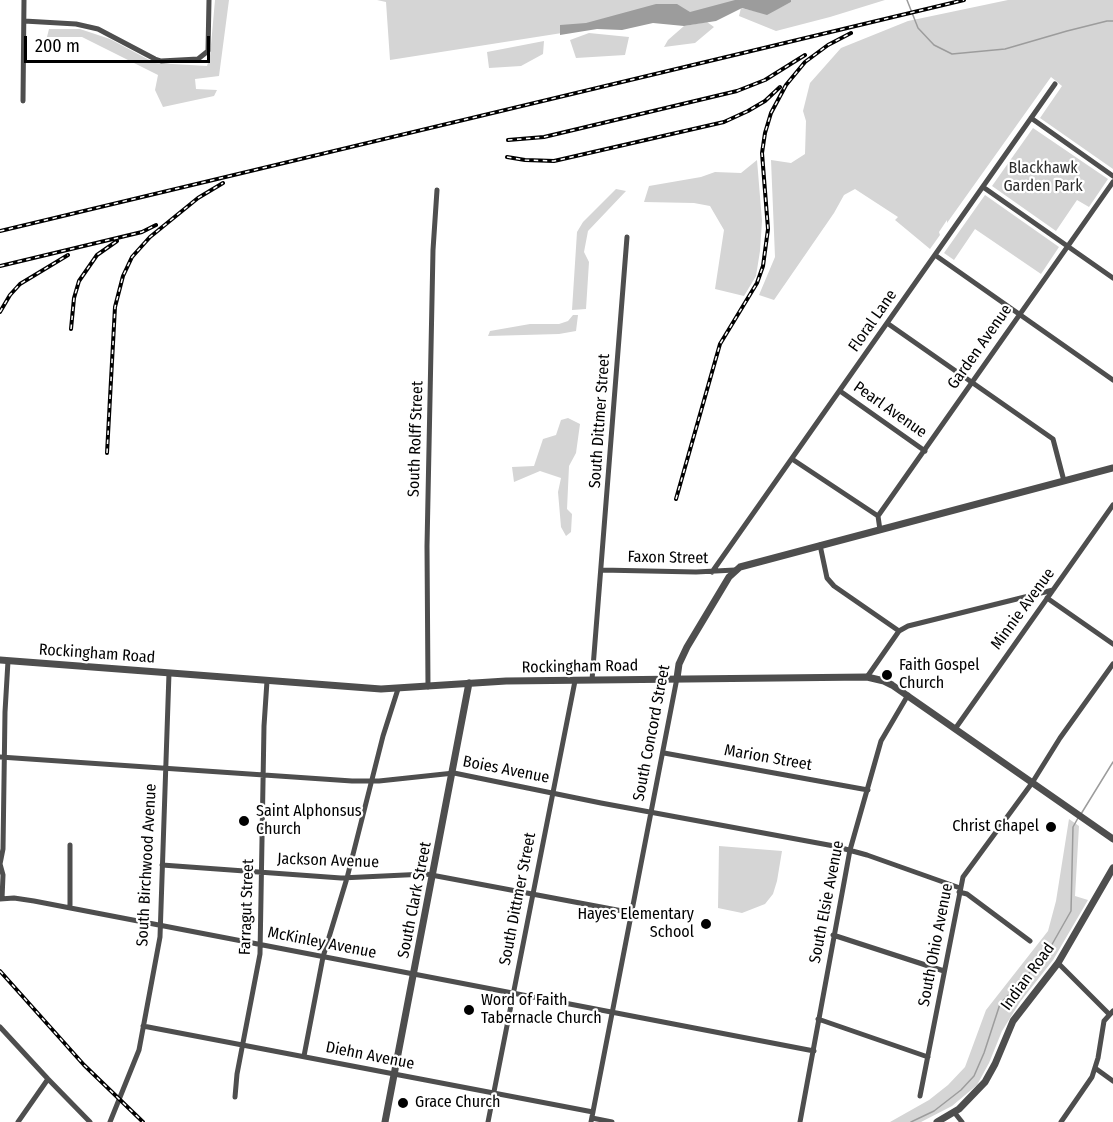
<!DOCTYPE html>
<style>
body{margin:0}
#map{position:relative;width:1113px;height:1122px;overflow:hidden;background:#fff;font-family:"Fira Sans Condensed",sans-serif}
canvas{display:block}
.scale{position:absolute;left:24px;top:36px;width:186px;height:27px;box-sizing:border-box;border:3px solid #000;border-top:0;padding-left:8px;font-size:18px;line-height:21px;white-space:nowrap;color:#000;-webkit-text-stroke:4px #fff;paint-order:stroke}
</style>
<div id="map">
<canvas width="1113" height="1122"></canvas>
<div class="scale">200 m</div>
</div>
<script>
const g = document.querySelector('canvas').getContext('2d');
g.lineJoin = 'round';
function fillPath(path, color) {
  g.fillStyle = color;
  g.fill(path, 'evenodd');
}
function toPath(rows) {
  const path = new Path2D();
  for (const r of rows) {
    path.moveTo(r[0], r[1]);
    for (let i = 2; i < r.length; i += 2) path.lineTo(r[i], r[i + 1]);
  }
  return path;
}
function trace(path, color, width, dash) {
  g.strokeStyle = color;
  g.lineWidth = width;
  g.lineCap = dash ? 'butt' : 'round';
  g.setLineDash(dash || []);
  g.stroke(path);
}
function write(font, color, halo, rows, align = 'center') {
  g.font = font + ' "Fira Sans Condensed",sans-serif';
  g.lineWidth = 4.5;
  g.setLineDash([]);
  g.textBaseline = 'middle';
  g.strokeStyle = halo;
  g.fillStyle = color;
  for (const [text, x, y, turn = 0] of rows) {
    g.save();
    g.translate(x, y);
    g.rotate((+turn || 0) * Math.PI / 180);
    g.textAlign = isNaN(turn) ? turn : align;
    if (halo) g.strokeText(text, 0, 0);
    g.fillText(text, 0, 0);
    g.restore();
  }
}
const green = toPath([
 [215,0,229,0,219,76,195,79,196,89,217,90,214,96,163,107,155,90,158,75,82,37,47,37,49,29,80,29,110,39,155,63,207,66,210,56],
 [377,0,772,0,390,60,386,2],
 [791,0,885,0,830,17,776,31,739,16,741,8,767,14,791,2],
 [1008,0,1113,0,1113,169,1040,118,1062,86,1051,77,947,223,947,220,939,232,940,235,930,249,895,220,898,217,855,189,844,195,834,213,774,300,759,295,775,257,771,160,791,163,805,154,806,121,803,111,810,83,841,48,908,21],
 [707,22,714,27,695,43,664,47,668,40,684,26],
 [589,33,629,37,625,55,576,58,570,40],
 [544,41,543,54,521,66,489,68,487,52],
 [1033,128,1108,179,1089,207,1077,200,1056,231,992,186],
 [757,160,762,221,760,251,756,276,744,296,715,289,724,230,710,206,694,203,644,202,649,186,701,177,715,172,741,173],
 [616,189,626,191,588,231,584,252,589,262,586,309,572,310,577,232,583,222],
 [985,195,1059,247,1041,274,975,229,954,260,944,253],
 [573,315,578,315,576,331,559,334,488,336,490,331,530,324,559,324,568,321],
 [568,418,580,424,576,453,569,466,567,509,572,514,571,532,566,536,561,527,558,492,561,478,540,471,514,482,512,467,534,466,543,439,556,435,561,420],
 [1069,819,1079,826,1075,896,1088,900,1053,960,1020,1002,1002,1031,989,1063,977,1085,952,1106,921,1122,890,1122,929,1100,948,1085,965,1067,986,1010,1048,931,1056,901],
 [719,846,782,851,777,881,773,894,765,904,742,913,718,908]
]);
const water = toPath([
 [735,0,791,0,791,2,767,15,742,8,716,21,684,26,653,23,622,30,597,29,560,35,560,25,586,23,656,4,677,4,690,12]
]);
const stream = toPath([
 [907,0,918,28,934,45,952,54,1005,49,1067,31,1107,21,1113,21],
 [1081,814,1113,762],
 [911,1122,934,1111,961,1090,974,1076,984,1053,1000,1004,1046,955,1071,911,1073,827,1078,818]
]);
const minor = toPath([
 [24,21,76,24,98,29,155,59,161,61,198,59,208,51,209,0],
 [23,101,24,0],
 [1031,118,1113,176],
 [983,187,1113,278],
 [935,255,1113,380],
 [887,323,1053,439,1064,481],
 [840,391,925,451],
 [792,459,878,516],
 [880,530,878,516,1113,182],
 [820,545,827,578,834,586,899,631],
 [601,570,696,572,735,570],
 [712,572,1055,84],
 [1047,598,1113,644],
 [867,677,899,631,908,626,1053,590],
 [592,680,627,237],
 [428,687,427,546,433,250,437,190],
 [955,729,1113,505],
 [664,753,868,790],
 [0,757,352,781,379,781,454,773,601,803,834,846,867,855,960,888],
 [0,864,3,849,5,712,8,661],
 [0,864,3,875,2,899],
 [162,865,341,878,426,874,633,913],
 [959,892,967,894,1030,941],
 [0,899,14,898,34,901,814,1051],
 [70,908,70,845],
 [833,935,944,971],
 [1058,963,1109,1014],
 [818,1019,928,1057],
 [143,1026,593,1112],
 [0,1027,48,1079,90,1122],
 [304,1056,323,957,347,878,383,736,398,689],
 [1095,1068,1113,1081],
 [920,1096,963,877,1032,783,1060,738,1113,664],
 [235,1097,237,1074,260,954,264,726,267,681],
 [954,1112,962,1122],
 [592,1118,612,1122],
 [18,1122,48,1079],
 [110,1122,139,1050,160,937,169,673],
 [488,1122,575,681],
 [591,1122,677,678],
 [800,1122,850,850,881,741,908,695],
 [1061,1122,1092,1077,1098,1058,1104,1021,1113,1011]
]);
const tertiary = toPath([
 [0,660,381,689,506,681,867,677,884,681,892,685,1113,839],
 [677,678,679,664,687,647,729,577,740,567,1113,468],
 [385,1122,469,683],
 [937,1122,959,1109,985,1082,995,1064,1013,1021,1058,963,1113,868]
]);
const rail = toPath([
 [508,140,544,137,737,91,765,80,805,55],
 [507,157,525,160,554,161,724,122,748,111,765,101,780,87],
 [0,231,964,0],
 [0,266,142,232,156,225],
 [0,312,10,295,20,284,68,255],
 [71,329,74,298,79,281,97,255,117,241],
 [107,453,115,307,123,276,132,257,150,237,198,198,223,183],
 [676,499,720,344,757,283,763,266,768,229,762,153,765,133,771,113,786,85,805,62,828,45,851,33],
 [0,971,84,1065,143,1122]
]);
const markers = [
 [887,675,6,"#000"],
 [244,821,6,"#000"],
 [1051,827,6,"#000"],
 [706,924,6,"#000"],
 [469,1010,6,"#000"],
 [403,1103,6,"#000"]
];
const parkNames = [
 ["Blackhawk",1043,169],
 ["Garden Park",1043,187]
];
const streetNames = [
 ["Floral Lane",873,321,-55],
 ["Garden Avenue",980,347,-55],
 ["Pearl Avenue",890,410,35],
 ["South Dittmer Street",600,421,-86],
 ["South Rolff Street",416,439,-88],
 ["Faxon Street",668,558,1],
 ["Minnie Avenue",1023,609,-54],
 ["Rockingham Road",97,654,4],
 ["Rockingham Road",580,667,-1],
 ["South Concord Street",652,733,-79],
 ["Marion Street",768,758,10],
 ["Boies Avenue",506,770,11],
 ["Jackson Avenue",328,861,2],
 ["South Birchwood Avenue",147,865,-87],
 ["South Dittmer Street",518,899,-79],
 ["South Clark Street",415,900,-79],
 ["South Elsie Avenue",827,902,-79],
 ["Farragut Street",247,907,-88],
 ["McKinley Avenue",322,943,11],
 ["South Ohio Avenue",936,945,-79],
 ["Indian Road",1028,977,-54],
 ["Diehn Avenue",370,1056,11]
];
const poiNames = [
 ["Faith Gospel",899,666],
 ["Church",899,684],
 ["Saint Alphonsus",256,812],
 ["Church",256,830],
 ["Christ Chapel",1039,827,"right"],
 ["Hayes Elementary",694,915,"right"],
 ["School",694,933,"right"],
 ["Word of Faith",481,1001],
 ["Tabernacle Church",481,1019],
 ["Grace Church",415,1103]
];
fillPath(green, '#d5d5d5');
fillPath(water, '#9c9c9c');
trace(stream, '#9c9c9c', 1.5);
trace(minor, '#4e4e4e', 5);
trace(tertiary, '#4e4e4e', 7);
trace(rail, '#000', 4);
trace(rail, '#fff', 1.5, [4.5]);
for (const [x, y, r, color] of markers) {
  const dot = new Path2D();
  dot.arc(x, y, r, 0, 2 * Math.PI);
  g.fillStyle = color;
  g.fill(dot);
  trace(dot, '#fff', 2);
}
write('16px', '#2c2c2c', '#fff', parkNames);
write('16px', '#000', '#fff', streetNames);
write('16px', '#000', '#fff', poiNames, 'left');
</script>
